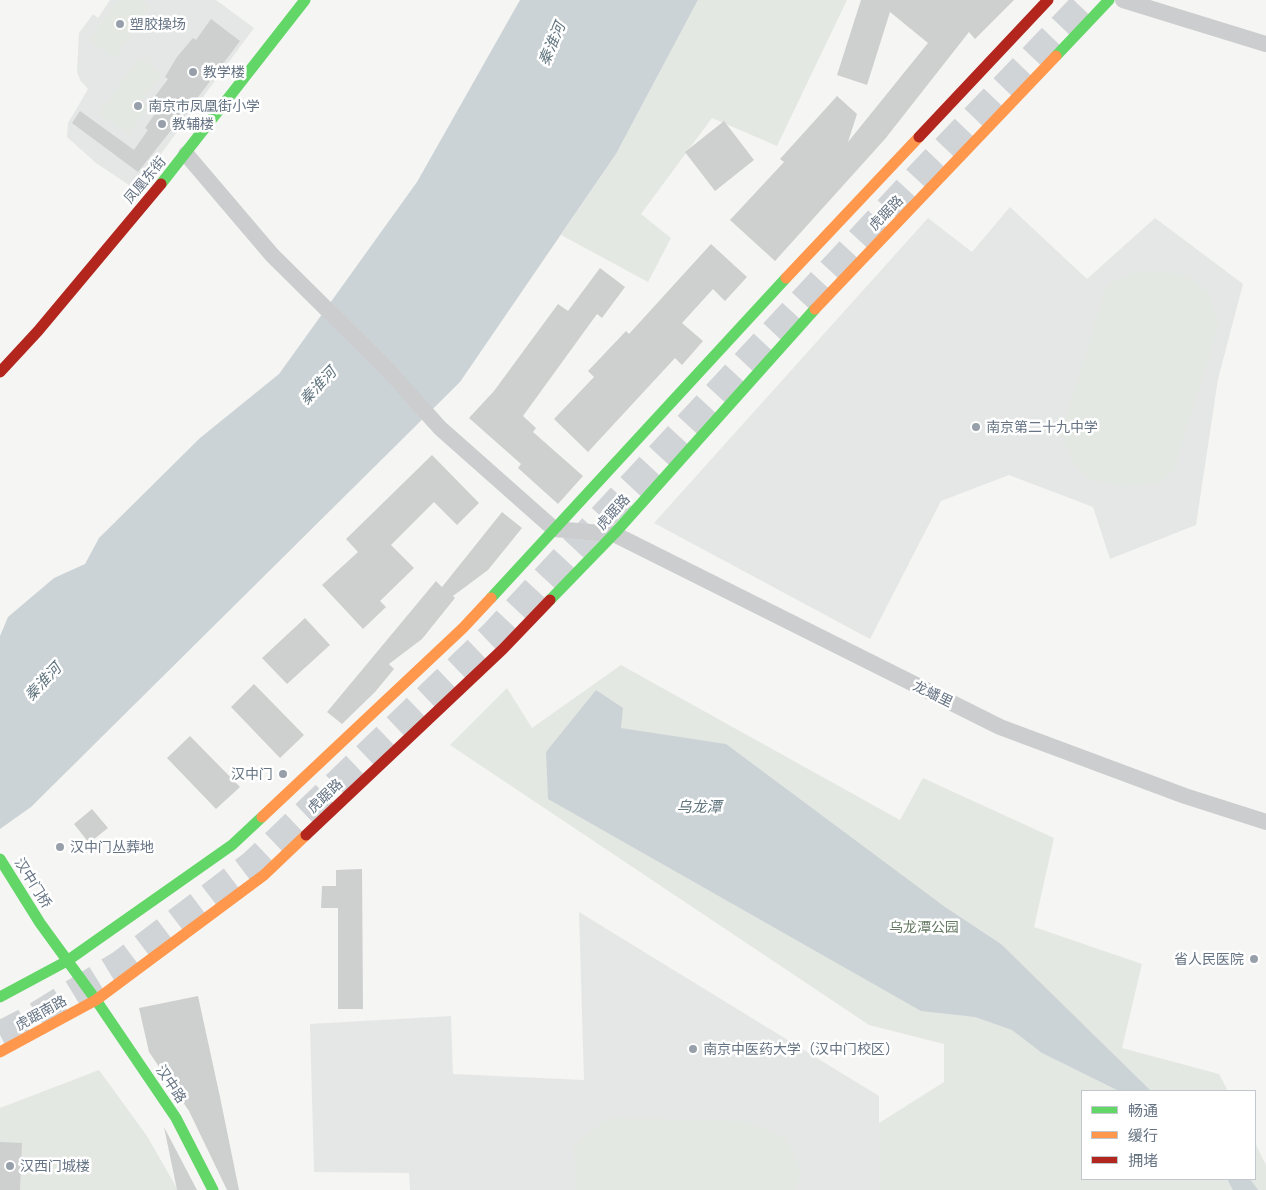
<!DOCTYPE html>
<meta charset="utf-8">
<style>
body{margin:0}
#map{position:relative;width:1266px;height:1190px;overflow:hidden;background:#f5f5f3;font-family:Ubuntu,"Noto Sans SC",sans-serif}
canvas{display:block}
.legend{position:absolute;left:1081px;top:1090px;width:175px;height:90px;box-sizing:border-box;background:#fff;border:1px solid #c1c7cd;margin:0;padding:6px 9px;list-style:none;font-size:15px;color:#657383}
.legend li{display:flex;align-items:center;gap:10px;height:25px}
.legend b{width:25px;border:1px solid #c1c7cd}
</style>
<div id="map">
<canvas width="1266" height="1190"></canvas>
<ul class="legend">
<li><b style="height:6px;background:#63d668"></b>畅通</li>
<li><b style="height:6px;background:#ff974d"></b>缓行</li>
<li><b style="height:6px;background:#b3261e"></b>拥堵</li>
</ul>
</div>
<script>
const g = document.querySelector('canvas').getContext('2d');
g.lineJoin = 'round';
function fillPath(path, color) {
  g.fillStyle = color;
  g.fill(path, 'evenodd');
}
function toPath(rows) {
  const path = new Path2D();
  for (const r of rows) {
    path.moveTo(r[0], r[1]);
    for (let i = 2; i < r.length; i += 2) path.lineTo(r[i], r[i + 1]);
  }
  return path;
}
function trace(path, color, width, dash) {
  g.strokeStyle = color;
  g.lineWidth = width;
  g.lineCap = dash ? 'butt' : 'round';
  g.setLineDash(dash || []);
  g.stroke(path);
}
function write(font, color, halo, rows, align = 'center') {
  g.font = font + ' Ubuntu,"Noto Sans SC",sans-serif';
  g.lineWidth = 5;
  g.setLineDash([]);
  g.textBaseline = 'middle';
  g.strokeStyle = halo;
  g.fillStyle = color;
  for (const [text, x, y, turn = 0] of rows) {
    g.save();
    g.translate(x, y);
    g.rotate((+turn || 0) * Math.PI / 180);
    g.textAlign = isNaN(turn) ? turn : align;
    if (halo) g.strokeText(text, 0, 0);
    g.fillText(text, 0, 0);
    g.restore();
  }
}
const built = toPath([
 [110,0,216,0,254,28,135,189,96,163,67,137,68,123,88,89,80,80,77,72,79,33,93,14,98,18],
 [1010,207,1087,279,1155,218,1243,284,1218,379,1196,525,1110,559,1093,507,1009,475,941,501,870,639,654,523,928,218,972,252],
 [579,912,879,1096,879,1190,410,1190,409,1173,314,1172,310,1024,451,1016,453,1074,584,1080]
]);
const green = toPath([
 [117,0,140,0,151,7,115,58,89,40],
 [698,0,847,0,777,146,712,118,641,214,671,238,648,282,561,235,616,154],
 [140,57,162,74,142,101,149,106,128,134,99,113],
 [1155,272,1187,275,1210,294,1218,327,1174,470,1158,484,1119,486,1088,479,1073,463,1061,433,1107,285,1129,274],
 [621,665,900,820,923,778,1054,838,1034,927,1142,964,1122,1048,1219,1074,1228,1091,1082,1091,1082,1179,1255,1179,1255,1143,1266,1165,1266,1190,879,1190,879,1123,944,1082,944,1044,869,1025,450,745,507,688,532,728],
 [99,1070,147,1136,178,1190,0,1190,0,1108],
 [610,1117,748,1122,786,1138,801,1173,795,1190,577,1190,574,1144]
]);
const water = toPath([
 [520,0,698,0,616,154,460,382,31,807,0,829,0,636,8,617,54,578,85,564,99,538,200,438,279,374,417,182],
 [596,690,623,708,621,728,726,744,945,907,1001,944,1151,1091,1119,1091,1042,1053,1012,1030,975,1017,921,1011,548,799,546,752],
 [1227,1179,1250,1179,1258,1190,1233,1190]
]);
const building = toPath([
 [861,0,1014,0,975,39,969,32,885,139,775,261,730,220,784,162,780,159,837,96,857,114,848,142,928,43,890,12,867,85,837,75],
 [211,19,240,41,181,120,180,119,138,172,72,123,80,111,134,150,148,130,145,128,161,105,153,99,168,79,165,77,177,57,193,38,196,40],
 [724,121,754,160,715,191,685,152],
 [711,244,747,277,725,301,713,289,682,323,703,341,682,365,675,358,588,452,554,419,594,377,588,371,626,331,629,334],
 [600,268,625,287,602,318,597,314,523,416,536,428,533,432,583,476,558,504,518,468,521,464,469,418,494,391,558,304,568,311],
 [432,455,479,503,457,525,434,502,391,545,414,568,380,601,386,607,363,629,322,585,358,552,346,539],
 [502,512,522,528,488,570,453,596,455,598,422,639,389,664,394,669,375,692,342,724,327,712,436,581,442,587],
 [305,618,330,645,287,684,262,658],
 [254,684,304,735,280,758,231,707],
 [190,736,240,787,216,809,167,758],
 [92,809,108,828,89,843,74,824],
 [362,869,363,1009,338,1009,338,908,321,908,322,886,336,886,336,870],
 [198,996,220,1097,239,1190,227,1190,189,1111,149,1052,139,1008],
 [164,1127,197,1190,177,1190],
 [0,1142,22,1143,20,1190,0,1190]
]);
const highwayTunnel = toPath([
 [0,1035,33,1018,121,964,253,864,493,635,922,173,1088,0]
]);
const street = toPath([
 [1123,0,1266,44],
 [186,154,272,255,388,370,440,428,554,529,614,534,1000,727,1185,796,1266,822]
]);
const fast = toPath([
 [1056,56,1109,0],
 [161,184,305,0],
 [491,598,786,278],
 [550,600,614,534,815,309],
 [0,859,40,923,96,1000,176,1118,213,1190],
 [0,997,67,961,232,845,262,817]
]);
const slow = toPath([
 [786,278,919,137],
 [815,309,1056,56],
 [262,817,463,628,491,598],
 [0,1052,96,1000,264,875,306,835]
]);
const jam = toPath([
 [919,137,1048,0],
 [0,372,38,331,161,184],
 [306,835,503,649,550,600]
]);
const markers = [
 [120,24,5,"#97a0aa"],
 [193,72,5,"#97a0aa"],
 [138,106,5,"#97a0aa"],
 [162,124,5,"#97a0aa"],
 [976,427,5,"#97a0aa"],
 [283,774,5,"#97a0aa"],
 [60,847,5,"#97a0aa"],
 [1254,959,5,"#97a0aa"],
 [693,1049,5,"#97a0aa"],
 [10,1166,5,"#97a0aa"]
];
const poiNames = [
 ["塑胶操场",130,24],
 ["教学楼",203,72],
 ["南京市凤凰街小学",148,106],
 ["教辅楼",172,124],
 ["南京第二十九中学",986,427],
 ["汉中门",273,774,"right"],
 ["汉中门丛葬地",70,847],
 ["省人民医院",1244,959,"right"],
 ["南京中医药大学（汉中门校区）",703,1049],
 ["汉西门城楼",20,1166]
];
const streetNames = [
 ["凤凰东街",145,180,-50],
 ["虎踞路",886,213,-46],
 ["虎踞路",613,512,-48],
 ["龙蟠里",933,694,26],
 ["虎踞路",325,796,-43],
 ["汉中门桥",33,883,58],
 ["虎踞南路",41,1013,-29],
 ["汉中路",171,1084,56]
];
const parkNames = [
 ["乌龙潭公园",924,927]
];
const waterNames = [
 ["秦淮河",552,44,-67],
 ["秦淮河",318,386,-47],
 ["秦淮河",43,682,-47],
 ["乌龙潭",699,807]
];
fillPath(built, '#e5e7e6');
fillPath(green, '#e4e8e2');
fillPath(water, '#ccd3d6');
fillPath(building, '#cecfcf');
trace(highwayTunnel, '#d1d4d7', 28, [28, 14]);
trace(street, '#cccdce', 16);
trace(fast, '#63d668', 11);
trace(slow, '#ff974d', 11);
trace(jam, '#b3261e', 11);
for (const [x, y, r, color] of markers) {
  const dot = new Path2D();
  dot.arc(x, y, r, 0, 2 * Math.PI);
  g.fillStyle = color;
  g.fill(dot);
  trace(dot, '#fff', 2);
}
write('14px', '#657383', '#fff', poiNames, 'left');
write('14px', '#657383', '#fff', streetNames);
write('14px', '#667a64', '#fff', parkNames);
write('italic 15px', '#61757f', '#fff', waterNames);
</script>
